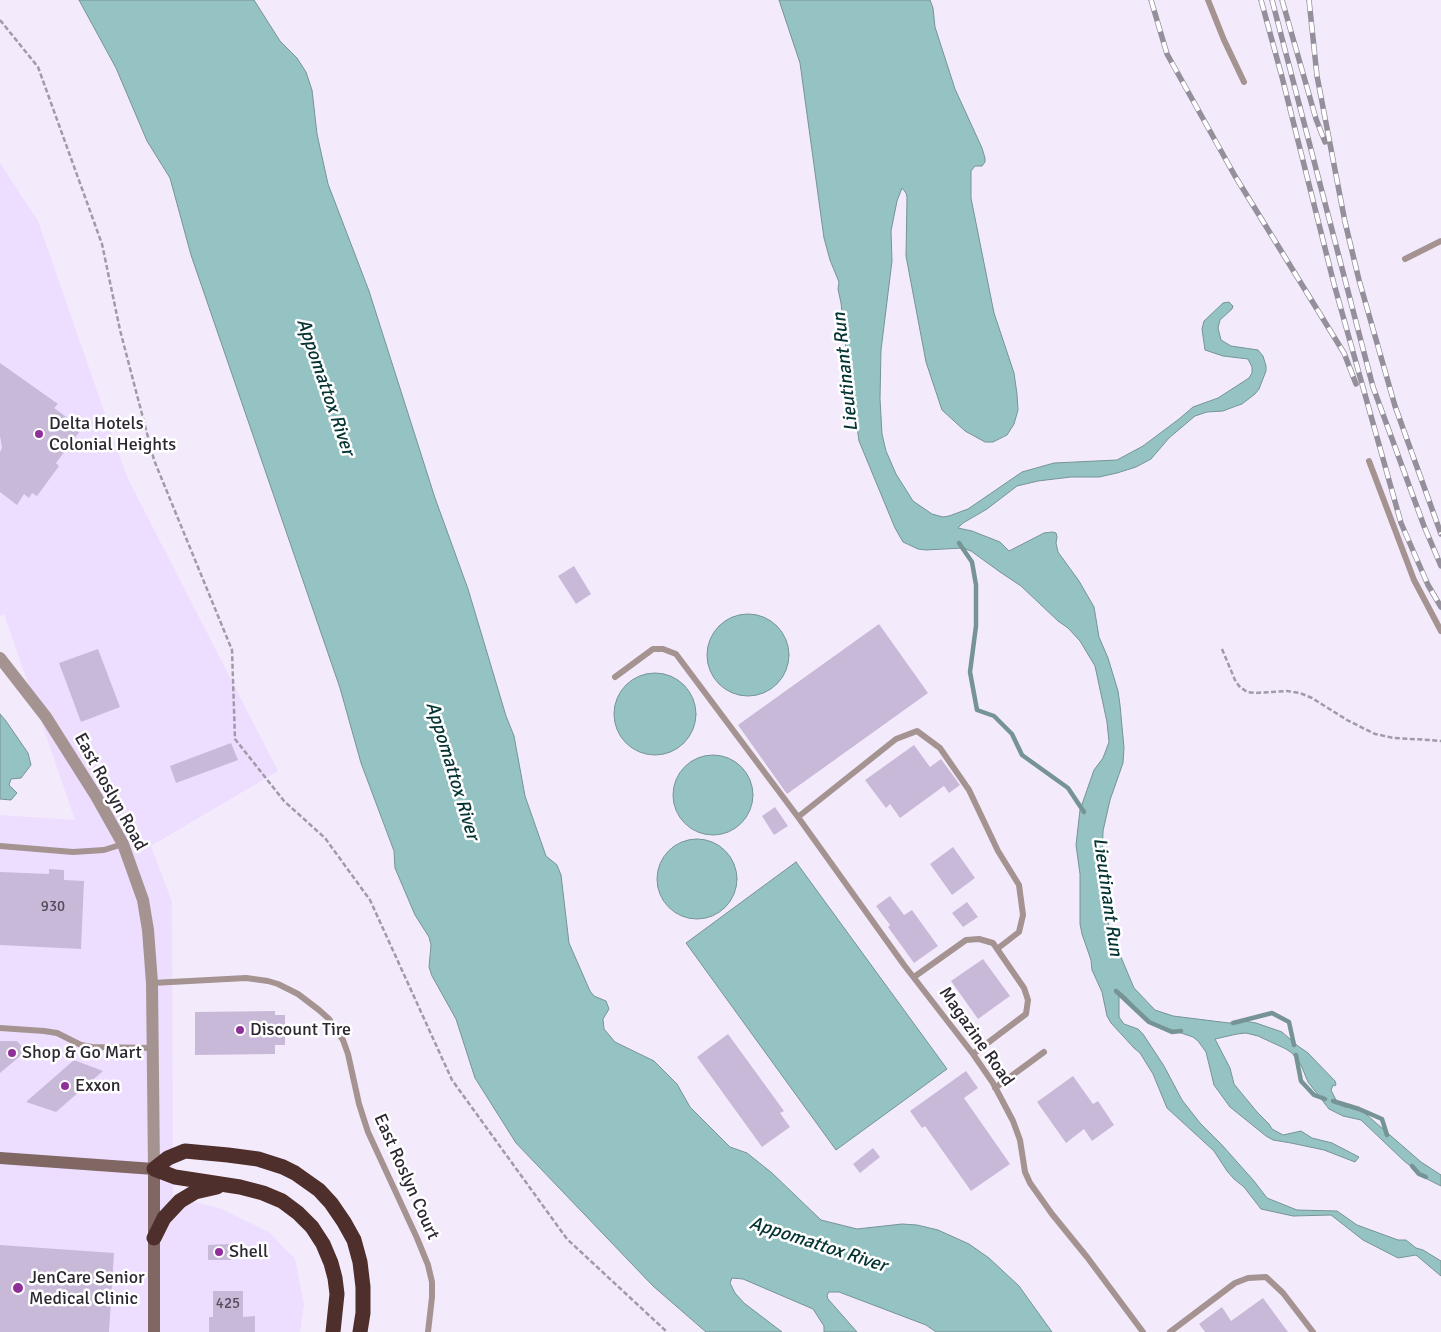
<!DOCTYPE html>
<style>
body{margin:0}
canvas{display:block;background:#f3ebfc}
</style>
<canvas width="1441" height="1332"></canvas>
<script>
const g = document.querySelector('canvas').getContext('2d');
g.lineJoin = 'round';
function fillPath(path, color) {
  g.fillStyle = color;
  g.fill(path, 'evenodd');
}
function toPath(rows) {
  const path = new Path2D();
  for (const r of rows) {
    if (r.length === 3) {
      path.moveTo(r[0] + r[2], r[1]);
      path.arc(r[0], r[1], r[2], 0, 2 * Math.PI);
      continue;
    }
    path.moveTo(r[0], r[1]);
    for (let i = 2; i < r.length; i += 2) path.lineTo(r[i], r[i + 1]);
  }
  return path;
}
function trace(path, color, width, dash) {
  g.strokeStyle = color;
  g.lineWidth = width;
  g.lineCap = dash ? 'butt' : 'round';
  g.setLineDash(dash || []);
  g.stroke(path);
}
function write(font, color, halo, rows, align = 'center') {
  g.font = font + ' Signika,sans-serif';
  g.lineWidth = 5;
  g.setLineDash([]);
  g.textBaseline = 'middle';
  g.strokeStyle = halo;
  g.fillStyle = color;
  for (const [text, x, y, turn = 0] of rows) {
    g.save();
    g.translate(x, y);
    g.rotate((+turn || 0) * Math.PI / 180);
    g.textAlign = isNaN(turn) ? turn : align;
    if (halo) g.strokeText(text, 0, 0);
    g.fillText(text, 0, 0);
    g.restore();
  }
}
const built = toPath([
 [0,163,38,221,127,477,278,771,151,846,172,902,173,1197,219,1208,269,1232,295,1259,304,1305,300,1332,0,1332,0,815,75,820,4,614,0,616]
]);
const water = toPath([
 [79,0,254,0,280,41,297,58,306,72,312,90,317,134,328,184,369,291,435,498,468,589,506,716,514,736,525,796,546,856,557,865,561,875,569,943,590,991,594,996,606,1001,609,1009,603,1019,604,1029,615,1042,654,1061,677,1084,690,1107,730,1147,747,1153,772,1173,821,1220,857,1229,902,1224,917,1225,938,1230,969,1244,989,1258,1019,1286,1052,1332,936,1332,926,1325,839,1292,829,1292,827,1295,828,1299,857,1332,824,1332,824,1326,813,1309,743,1279,732,1278,730,1283,735,1293,744,1303,782,1332,706,1332,653,1286,516,1143,475,1078,456,1019,432,976,429,967,431,945,429,937,415,915,395,868,394,851,361,763,340,688,191,255,170,178,147,141,116,68,79,0],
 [779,0,930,0,933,8,935,27,955,89,982,148,985,158,985,162,982,166,975,166,971,171,971,198,994,313,1014,373,1017,394,1018,410,1014,424,1007,435,993,442,985,442,965,431,942,410,926,362,906,256,907,197,906,193,902,188,897,201,891,231,892,261,881,350,880,399,882,434,886,451,896,474,913,501,932,514,943,517,949,516,968,509,1022,472,1054,463,1117,460,1143,446,1179,419,1193,407,1218,398,1249,378,1252,373,1252,367,1248,359,1223,356,1205,350,1202,329,1204,321,1223,303,1229,302,1233,306,1232,309,1220,320,1218,328,1221,340,1231,346,1258,350,1263,356,1266,366,1266,371,1259,389,1255,394,1242,404,1236,406,1223,411,1207,412,1195,416,1169,438,1151,459,1136,467,1117,473,1099,477,1071,477,1038,481,1017,486,987,509,963,523,958,528,972,531,1000,542,1009,551,1044,533,1052,532,1056,533,1057,537,1056,543,1058,552,1079,581,1094,607,1099,637,1108,658,1118,691,1120,705,1124,748,1123,763,1110,800,1103,831,1102,866,1106,912,1110,931,1134,988,1155,1010,1173,1016,1229,1023,1244,1021,1256,1023,1282,1032,1298,1046,1308,1053,1335,1081,1336,1084,1335,1086,1333,1085,1331,1090,1338,1104,1345,1107,1355,1107,1360,1109,1421,1162,1441,1175,1441,1186,1425,1178,1403,1160,1361,1120,1343,1116,1329,1109,1308,1082,1301,1065,1292,1053,1286,1049,1258,1036,1246,1033,1237,1034,1215,1039,1230,1068,1234,1084,1257,1112,1269,1124,1272,1129,1283,1135,1301,1131,1312,1138,1332,1143,1359,1157,1355,1162,1324,1150,1291,1143,1273,1140,1266,1136,1230,1107,1214,1085,1206,1052,1198,1041,1193,1037,1152,1023,1142,1016,1126,997,1119,991,1119,1017,1124,1024,1138,1029,1143,1034,1164,1066,1182,1100,1200,1123,1222,1145,1254,1181,1267,1198,1297,1210,1337,1211,1357,1225,1398,1240,1406,1240,1416,1248,1423,1250,1441,1261,1441,1276,1416,1255,1398,1258,1363,1240,1331,1215,1293,1216,1261,1209,1244,1187,1234,1179,1227,1171,1214,1151,1167,1108,1153,1074,1140,1053,1134,1048,1111,1023,1107,1016,1102,992,1092,970,1091,960,1082,934,1080,924,1080,874,1076,845,1080,810,1094,770,1103,758,1109,742,1107,722,1095,666,1080,641,1068,628,1058,621,1021,586,1000,572,971,551,963,548,926,550,918,549,903,542,895,528,859,441,847,357,841,303,838,289,839,282,830,260,824,238,800,63,779,0],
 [748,655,41],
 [655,714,41],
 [0,714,6,721,28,753,31,765,21,778,11,779,9,785,17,793,11,800,0,799,0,714],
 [713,795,40],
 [697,879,40],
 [796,862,947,1069,836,1150,686,943,796,862]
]);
const stream = toPath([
 [959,543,972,562,976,585,976,626,970,672,977,710,994,716,1012,734,1022,755,1068,788,1084,812],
 [1116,991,1149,1022,1172,1032,1181,1031],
 [1233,1023,1272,1013,1289,1022,1294,1045],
 [1296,1055,1301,1081,1314,1095,1325,1099],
 [1333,1101,1359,1109,1382,1119,1387,1135],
 [1412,1166,1419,1174,1426,1177]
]);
const building = toPath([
 [0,363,58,404,54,408,77,425,75,427,80,431,56,463,59,466,37,496,32,493,29,498,24,494,17,505,0,492,0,452,2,448,0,436],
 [574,566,591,594,576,604,558,576],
 [879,624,928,693,787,794,738,725],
 [98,649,120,707,81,722,59,663],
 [231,743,238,760,176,783,170,766],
 [914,745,930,767,941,759,960,785,949,793,944,786,900,818,890,804,886,808,865,780],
 [775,807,788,826,774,835,762,816],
 [953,847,975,878,952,895,930,864],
 [49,869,64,870,64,880,84,881,81,949,0,945,0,872,49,874],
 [890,896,904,915,912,910,938,946,914,963,888,927,890,925,876,906],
 [967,902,978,917,963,927,952,913],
 [983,959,1010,996,978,1019,951,981],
 [275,1011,275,1015,285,1015,285,1045,275,1045,275,1054,195,1055,195,1012],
 [728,1034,784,1111,780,1113,790,1127,762,1147,697,1057],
 [0,1041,17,1041,26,1051,0,1073],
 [74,1060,103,1071,56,1112,26,1102],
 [966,1071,978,1088,964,1098,1010,1164,971,1191,925,1126,922,1128,910,1111],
 [1073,1076,1093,1104,1098,1101,1114,1125,1092,1141,1084,1129,1066,1143,1037,1102],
 [873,1148,880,1157,860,1173,853,1164],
 [230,1244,231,1260,208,1260,208,1245],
 [0,1245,114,1253,109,1332,0,1332],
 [213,1291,243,1291,243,1317,255,1316,255,1332,209,1332,209,1317,213,1317],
 [1263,1298,1288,1332,1205,1332,1199,1324,1222,1307,1231,1321]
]);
const path = toPath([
 [0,20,38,67,102,244,120,330,154,460,232,650,235,739,284,801,325,838,370,900,452,1080,567,1239,667,1332],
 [1222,649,1235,680,1239,686,1247,692,1255,693,1287,691,1300,693,1312,698,1347,720,1375,734,1394,738,1429,740,1441,741]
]);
const lane = toPath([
 [1208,0,1224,40,1244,82],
 [1405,259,1441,241],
 [1369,461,1414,580,1441,631],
 [615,677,653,649,663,649,676,654,798,817,904,965,973,1054,993,1083,1013,1121,1020,1140,1025,1172,1030,1183,1052,1214,1087,1257,1143,1332],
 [798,817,896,739,917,731,940,748,969,790,998,851,1019,885,1023,915,1019,932,997,949],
 [0,846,73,852,104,850,123,844],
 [914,977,966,940,979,939,993,943,1024,988,1028,1000,1026,1014,973,1054],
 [152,983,246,978,268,981,278,984,298,994,319,1010,329,1019,343,1040,348,1054,359,1104,368,1132,417,1238,428,1265,432,1282,432,1297,428,1332],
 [0,1028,44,1031,57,1033,81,1045,92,1047,153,1048],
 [995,1088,1044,1052],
 [1170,1332,1235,1283,1248,1278,1266,1277,1283,1293,1313,1332]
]);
const street = toPath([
 [0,658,46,717,96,796,123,844,143,900,148,930,152,983,154,1169]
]);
const secondary = toPath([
 [0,1158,154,1169,154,1332]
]);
const highway = toPath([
 [154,1238,164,1218,180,1201,195,1192,217,1187],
 [333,1332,337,1294,335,1278,331,1263,323,1244,312,1227,298,1213,282,1201,263,1193,240,1187,175,1177,154,1169,168,1158,185,1151,228,1155,258,1159,283,1167,295,1173,319,1190,331,1203,344,1222,354,1240,360,1262,363,1287,363,1313,360,1332]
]);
const rail = toPath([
 [1151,0,1167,54,1235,176,1344,353,1356,384],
 [1261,0,1282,77,1334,284,1401,523,1428,585,1441,607],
 [1272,0,1373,387,1424,526,1441,566],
 [1282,0,1316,119,1325,142],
 [1309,0,1317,76,1345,222,1359,280,1395,406,1441,534]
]);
const markers = [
 [39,434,5,"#8f309a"],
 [240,1030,5,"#8f309a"],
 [12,1053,5,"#8f309a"],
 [65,1086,5,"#8f309a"],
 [219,1252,5,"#8f309a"],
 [18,1288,6,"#8f309a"]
];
const numberNames = [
 ["930",53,907],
 ["425",228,1304]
];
const poiNames = [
 ["Delta Hotels",49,424],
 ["Colonial Heights",49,445],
 ["Discount Tire",250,1030],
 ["Shop & Go Mart",22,1053],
 ["Exxon",75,1086],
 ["Shell",229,1252],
 ["JenCare Senior",29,1278],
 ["Medical Clinic",29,1299]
];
const streetNames = [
 ["East Roslyn Road",110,792,61],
 ["Magazine Road",976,1037,55],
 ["East Roslyn Court",406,1177,66]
];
const waterNames = [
 ["Lieutinant Run",846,372,-96],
 ["Appomattox River",325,387,71],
 ["Appomattox River",452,771,73],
 ["Lieutinant Run",1107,897,82],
 ["Appomattox River",818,1245,18]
];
fillPath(built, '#edddff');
fillPath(water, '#95c2c2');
trace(water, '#769496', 1);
trace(stream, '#769496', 4.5);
fillPath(building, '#c9b9d9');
trace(path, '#a19aa8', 2.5, [5, 2.5]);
trace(lane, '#a59391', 6);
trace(street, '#a59391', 12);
trace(secondary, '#806764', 12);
trace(highway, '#4f2f2c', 15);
trace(rail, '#958f9c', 5.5);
trace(rail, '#fff', 4, [11]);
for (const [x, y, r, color] of markers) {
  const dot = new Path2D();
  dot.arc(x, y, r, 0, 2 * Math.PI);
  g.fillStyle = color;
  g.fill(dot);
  trace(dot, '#fff', 2);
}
write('15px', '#534c5b', null, numberNames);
write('18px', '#2c2731', '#fff', poiNames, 'left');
write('18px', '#2c2731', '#fff', streetNames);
write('italic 19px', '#053334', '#fff', waterNames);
</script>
